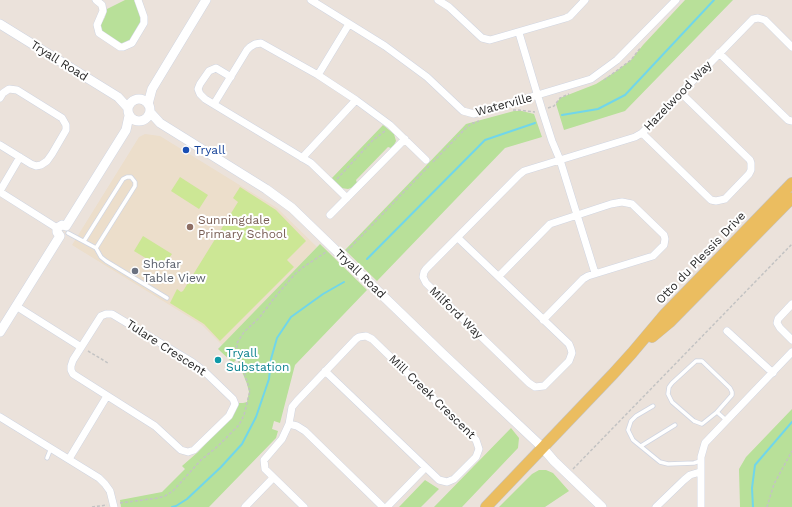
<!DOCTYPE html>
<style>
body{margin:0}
canvas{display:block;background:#ebe2db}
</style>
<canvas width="792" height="507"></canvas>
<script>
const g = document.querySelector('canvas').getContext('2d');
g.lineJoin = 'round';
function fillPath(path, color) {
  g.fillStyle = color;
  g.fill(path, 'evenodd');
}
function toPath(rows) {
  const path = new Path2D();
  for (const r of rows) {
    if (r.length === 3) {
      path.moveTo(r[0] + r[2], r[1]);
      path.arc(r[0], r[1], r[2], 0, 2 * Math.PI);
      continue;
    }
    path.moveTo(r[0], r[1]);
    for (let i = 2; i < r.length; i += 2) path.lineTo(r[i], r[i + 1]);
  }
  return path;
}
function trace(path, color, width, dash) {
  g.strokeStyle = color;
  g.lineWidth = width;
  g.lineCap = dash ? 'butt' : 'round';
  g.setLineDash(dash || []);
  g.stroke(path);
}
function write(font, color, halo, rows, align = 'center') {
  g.font = font + ' "Work Sans",sans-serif';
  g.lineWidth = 4;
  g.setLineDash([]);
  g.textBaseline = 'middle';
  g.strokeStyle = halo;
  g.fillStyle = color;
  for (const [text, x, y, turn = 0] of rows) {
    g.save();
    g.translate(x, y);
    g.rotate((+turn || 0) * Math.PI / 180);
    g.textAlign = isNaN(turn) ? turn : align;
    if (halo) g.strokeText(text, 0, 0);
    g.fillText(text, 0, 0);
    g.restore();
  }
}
const education = toPath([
 [145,134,160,136,277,208,317,247,222,345,202,325,72,245,139,137]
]);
const green = toPath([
 [125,0,134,0,141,17,141,22,130,41,121,44,102,31,100,26,105,17,107,9],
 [685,0,733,0,625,111,564,130,556,104,560,98,596,84,615,72,631,60,643,45],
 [514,111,522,111,534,114,542,137,505,148,377,281,345,250,466,124],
 [383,125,394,134,396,141,394,145,391,148,388,147,356,180,357,183,354,187,348,189,341,188,331,179],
 [320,244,367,290,295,365,280,423,274,421,272,429,278,431,276,438,209,507,121,507,120,500,162,492,185,469,182,466,198,452,235,412,238,403,243,403,247,402,249,392,247,384,237,359,233,363,218,349],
 [792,409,792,507,740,507,739,469,746,457],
 [511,428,519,438,518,448,462,507,434,507],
 [539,470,546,470,553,473,569,491,545,507,499,507,532,474],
 [425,480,439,489,421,507,399,507]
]);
const pitch = toPath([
 [180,177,208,195,199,209,171,191],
 [240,187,276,210,306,241,287,260,294,267,220,341,204,324,170,303,177,289,181,292,183,291,238,202,233,198],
 [143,236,172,254,162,268,134,251]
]);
const stream = toPath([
 [562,115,598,109,625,95,714,0],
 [367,259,485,140,535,123],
 [172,507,176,506,187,499,221,467,242,444,256,417,269,379,271,359,277,338,291,317,323,294,344,282],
 [753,507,752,488,755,465,792,422]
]);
const path = toPath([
 [604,80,631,60,641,47],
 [548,108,554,106,560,98,569,94],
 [513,110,518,110,535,112],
 [433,162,465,129,471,124,479,121],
 [337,179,373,140,385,131],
 [347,251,429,166],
 [88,351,108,363],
 [573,469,792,244],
 [120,503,158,498,165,496,173,491,201,460,218,446,239,425,244,415,250,391,245,375,238,360,236,354,237,343,244,332,259,318,276,296,294,275,302,268,326,252],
 [92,507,107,505],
 [767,507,774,484,792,451]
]);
const service = toPath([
 [68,233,96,248,101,257,106,261,167,298],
 [84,241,123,179,127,177,131,177,135,182,135,186,96,248],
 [696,361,702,361,730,388,732,392,732,395,717,412,702,424,694,421,672,402,668,394,669,387,672,383,696,361],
 [653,406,636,416,631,421,628,430,633,440,660,462,668,464,694,463,700,461],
 [717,412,726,420],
 [641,446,675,425],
 [47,458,51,448]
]);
const minor = toPath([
 [96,0,102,5,103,11,97,25,99,33,120,47,123,47,132,43,144,23,144,17,138,0],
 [311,0,385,46,427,77,463,111,474,114,591,79,617,60,676,0],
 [438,0,449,7,482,38,490,40,566,18,570,16,585,0],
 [519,33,542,110,552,141,560,160,595,273],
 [719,53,788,120,792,121],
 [318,75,349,24],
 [231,77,216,68,209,71,200,84,198,89,200,94,205,99,311,163,347,198],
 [0,98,3,93,9,89,17,90,62,118,66,125,66,130,52,154,47,161,41,165,36,166,31,164,0,145],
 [214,104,247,50,250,47,255,44,261,43,318,75,356,100,390,125,426,160],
 [642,133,711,200,716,201,725,199,749,174,751,170,751,163,750,160,682,94],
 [302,158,356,100],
 [0,191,20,157],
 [0,192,57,228],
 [330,215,405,139],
 [458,238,569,344,571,349,572,353,569,361,544,386,535,387,529,383,426,283,423,277,424,272,426,269,519,175,524,171,635,137,642,133,753,19,758,18,765,20,792,47],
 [499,276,550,224,611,204,622,202,632,204,664,235,665,239,664,245,653,256,588,276,583,279,543,320],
 [792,304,778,319,777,323,780,328,792,340],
 [16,306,81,347],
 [106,314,112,314,192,362,205,372,233,399,235,404,229,416,194,450,188,452,181,450,155,426,73,374,71,370,71,366,73,360,101,316,106,314],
 [727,331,773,373],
 [0,417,99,478,105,484,110,491,114,507],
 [289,424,297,426,305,431,383,507],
 [69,459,107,396],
 [245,507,273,478],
 [304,507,265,469,264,460,282,439,289,424,292,407,297,401,356,339,359,337,366,336,372,339,476,440,479,449,476,457,454,479,447,482,439,480,325,371],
 [387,507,425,468],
 [656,507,684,480,690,475,700,472],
 [701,507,701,457,705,443,792,352]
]);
const tertiary = toPath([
 [0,24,118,97,128,108],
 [139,110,11],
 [148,104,152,89,206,0],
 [150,112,160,123,266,189,292,208,442,353,542,447,554,461,602,507],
 [66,226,126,130,129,116],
 [60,236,57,232,57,228,62,225,66,226],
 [0,332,60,236]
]);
const primary = toPath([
 [652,337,670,322,792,198],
 [486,507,613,374,632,353,664,315,792,183]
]);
const markers = [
 [186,150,4,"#1a4fb4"],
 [190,227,4,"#8d6e63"],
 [135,271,4,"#6b7280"],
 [218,360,4,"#0f9aa8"]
];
const streetNames = [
 ["Tryall Road",59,61,32],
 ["Hazelwood Way",678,96,-46],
 ["Waterville",504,105,-15],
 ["Otto du Plessis Drive",701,258,-46],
 ["Tryall Road",360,274,44],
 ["Milford Way",456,313,44],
 ["Tulare Crescent",166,348,33],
 ["Mill Creek Crescent",432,397,44]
];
const transitNames = [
 ["Tryall",194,150]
];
const educationNames = [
 ["Sunningdale",198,220],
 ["Primary School",198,234]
];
const worshipNames = [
 ["Shofar",143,264],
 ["Table View",143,278]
];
const cultureNames = [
 ["Tryall",226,353],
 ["Substation",226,367]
];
fillPath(education, '#ecdecb');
fillPath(green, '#b8e099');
fillPath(pitch, '#cce795');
trace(stream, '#71d6ea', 2);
trace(service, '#d0d5e1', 5);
trace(minor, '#d0d5e1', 8);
trace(tertiary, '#d0d5e1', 10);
trace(primary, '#c3c3c3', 12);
trace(path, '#c3c3c3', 1.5, [3, 2]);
trace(service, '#fff', 3.5);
trace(minor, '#fff', 7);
trace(tertiary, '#fff', 9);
trace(primary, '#ebbd60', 11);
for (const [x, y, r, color] of markers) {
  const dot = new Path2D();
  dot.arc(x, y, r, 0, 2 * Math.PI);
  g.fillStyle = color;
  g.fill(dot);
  trace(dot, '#fff', 1.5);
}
write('12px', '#292929', '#fff', streetNames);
write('12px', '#164399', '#fff', transitNames, 'left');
write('12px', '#785e54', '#fff', educationNames, 'left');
write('12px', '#5b616d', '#fff', worshipNames, 'left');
write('12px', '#0d838f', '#fff', cultureNames, 'left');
</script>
